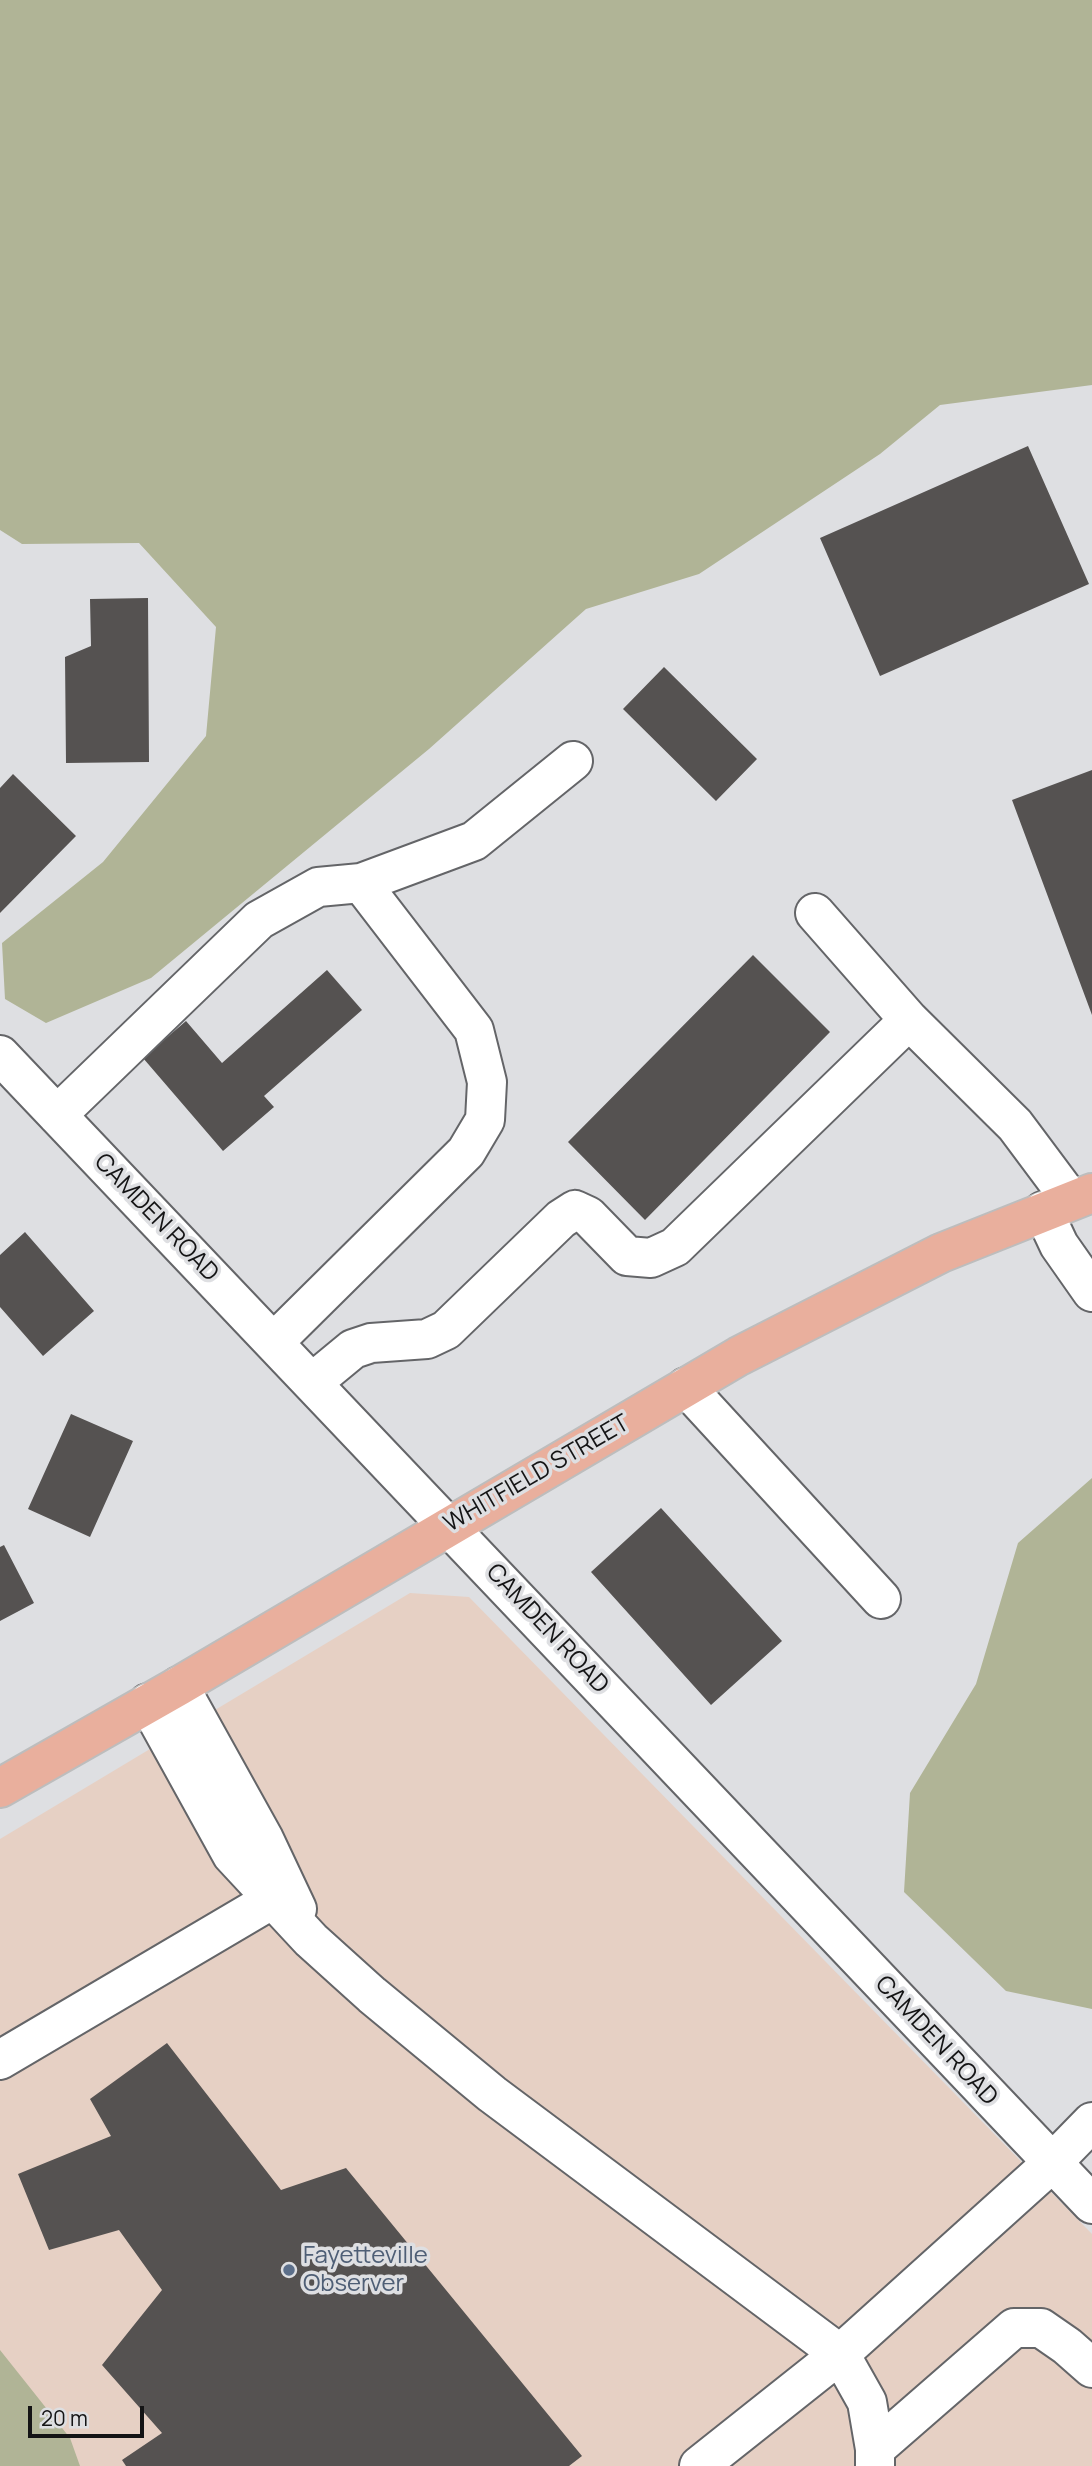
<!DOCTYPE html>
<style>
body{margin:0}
#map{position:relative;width:1092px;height:2466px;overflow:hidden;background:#dedfe2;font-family:Manrope,sans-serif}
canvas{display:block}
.scale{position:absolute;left:28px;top:2406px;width:116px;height:32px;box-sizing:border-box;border:4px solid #141415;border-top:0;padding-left:9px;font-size:21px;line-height:24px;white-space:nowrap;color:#141415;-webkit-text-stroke:5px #dedfe2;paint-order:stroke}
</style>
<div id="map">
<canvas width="1092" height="2466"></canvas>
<div class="scale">20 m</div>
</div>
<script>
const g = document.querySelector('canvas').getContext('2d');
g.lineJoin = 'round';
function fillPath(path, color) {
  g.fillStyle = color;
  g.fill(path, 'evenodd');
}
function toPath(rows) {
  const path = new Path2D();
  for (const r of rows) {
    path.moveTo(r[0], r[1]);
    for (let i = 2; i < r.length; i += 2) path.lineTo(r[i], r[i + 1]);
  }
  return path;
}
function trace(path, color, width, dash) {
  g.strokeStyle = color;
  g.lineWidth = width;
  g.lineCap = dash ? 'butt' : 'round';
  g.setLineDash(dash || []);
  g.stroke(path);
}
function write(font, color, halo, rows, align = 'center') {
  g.font = font + ' Manrope,sans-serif';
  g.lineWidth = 7;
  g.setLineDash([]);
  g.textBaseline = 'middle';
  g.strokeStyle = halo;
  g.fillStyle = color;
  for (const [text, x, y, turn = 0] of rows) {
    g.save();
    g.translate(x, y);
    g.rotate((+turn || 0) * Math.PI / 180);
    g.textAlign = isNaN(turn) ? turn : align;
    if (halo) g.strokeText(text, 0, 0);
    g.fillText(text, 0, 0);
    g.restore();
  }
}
const industrial = toPath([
 [410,1593,469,1597,1092,2234,1092,2466,0,2466,0,1839]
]);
const green = toPath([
 [0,0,1092,0,1092,385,940,405,880,454,699,574,586,609,429,749,151,978,46,1023,5,999,2,943,103,862,206,736,216,627,139,543,22,544,0,530],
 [1092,1478,1092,2009,1006,1991,904,1892,910,1793,976,1684,1018,1543],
 [0,2350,70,2438,80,2466,0,2466]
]);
const building = toPath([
 [1028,446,1089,584,880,676,820,538],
 [148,598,149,762,66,763,65,657,91,646,90,599],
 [664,667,757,759,716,801,623,709],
 [1092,770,1092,1015,1012,800],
 [13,774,76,836,0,913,0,788],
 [753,955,830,1032,645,1220,568,1142],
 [327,970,362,1010,264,1096,274,1107,223,1151,143,1058,186,1021,222,1063],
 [25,1232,94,1311,43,1356,0,1307,0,1255],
 [71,1414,133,1441,90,1537,28,1509],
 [661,1508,782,1641,711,1705,591,1572],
 [4,1545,34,1603,0,1621,0,1547],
 [167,2043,281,2190,346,2168,582,2456,569,2466,126,2466,122,2460,162,2433,102,2365,162,2290,119,2230,49,2250,18,2174,111,2136,90,2099]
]);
const minor = toPath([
 [815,913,909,1020],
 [0,1055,1092,2204],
 [57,1115,259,920,318,887,361,883,474,841,573,761],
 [1043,1211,1059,1245,1092,1292],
 [274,1342,466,1152,485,1120,487,1082,474,1030,361,883],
 [313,1382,353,1349,371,1343,427,1339,446,1330,561,1219,575,1210,588,1216,627,1256,651,1258,675,1247,909,1020,1015,1125,1071,1200],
 [686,1387,881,1599],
 [179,1686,264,1839,297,1909],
 [148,1703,232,1855,311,1940,372,1995,492,2094,840,2354,867,2402,875,2449,875,2466],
 [0,2060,273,1899],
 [875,2449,1014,2328,1041,2328,1067,2346,1092,2368],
 [699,2466,840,2354,1052,2163,1092,2122]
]);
const major = toPath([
 [0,1788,179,1686,739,1356,941,1253,1092,1193]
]);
const markers = [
 [289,2270,7,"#5c6f8a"]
];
const streetNames = [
 ["CAMDEN ROAD",156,1218,46],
 ["WHITFIELD STREET",537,1474,-30],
 ["CAMDEN ROAD",547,1629,47],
 ["CAMDEN ROAD",936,2041,47]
];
const serviceNames = [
 ["Fayetteville",303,2256],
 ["Observer",303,2284]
];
fillPath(industrial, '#e6d0c4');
fillPath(green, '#b0b496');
fillPath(building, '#555251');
trace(minor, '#646568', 42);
trace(major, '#bdbdbd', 42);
trace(minor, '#fff', 38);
trace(major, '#e9af9d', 38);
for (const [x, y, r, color] of markers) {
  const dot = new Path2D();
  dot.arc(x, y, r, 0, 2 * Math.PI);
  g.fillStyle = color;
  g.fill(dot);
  trace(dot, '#dedfe2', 2.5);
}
write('24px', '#141415', '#dedfe2', streetNames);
write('24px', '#4e5e75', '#dedfe2', serviceNames, 'left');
</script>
